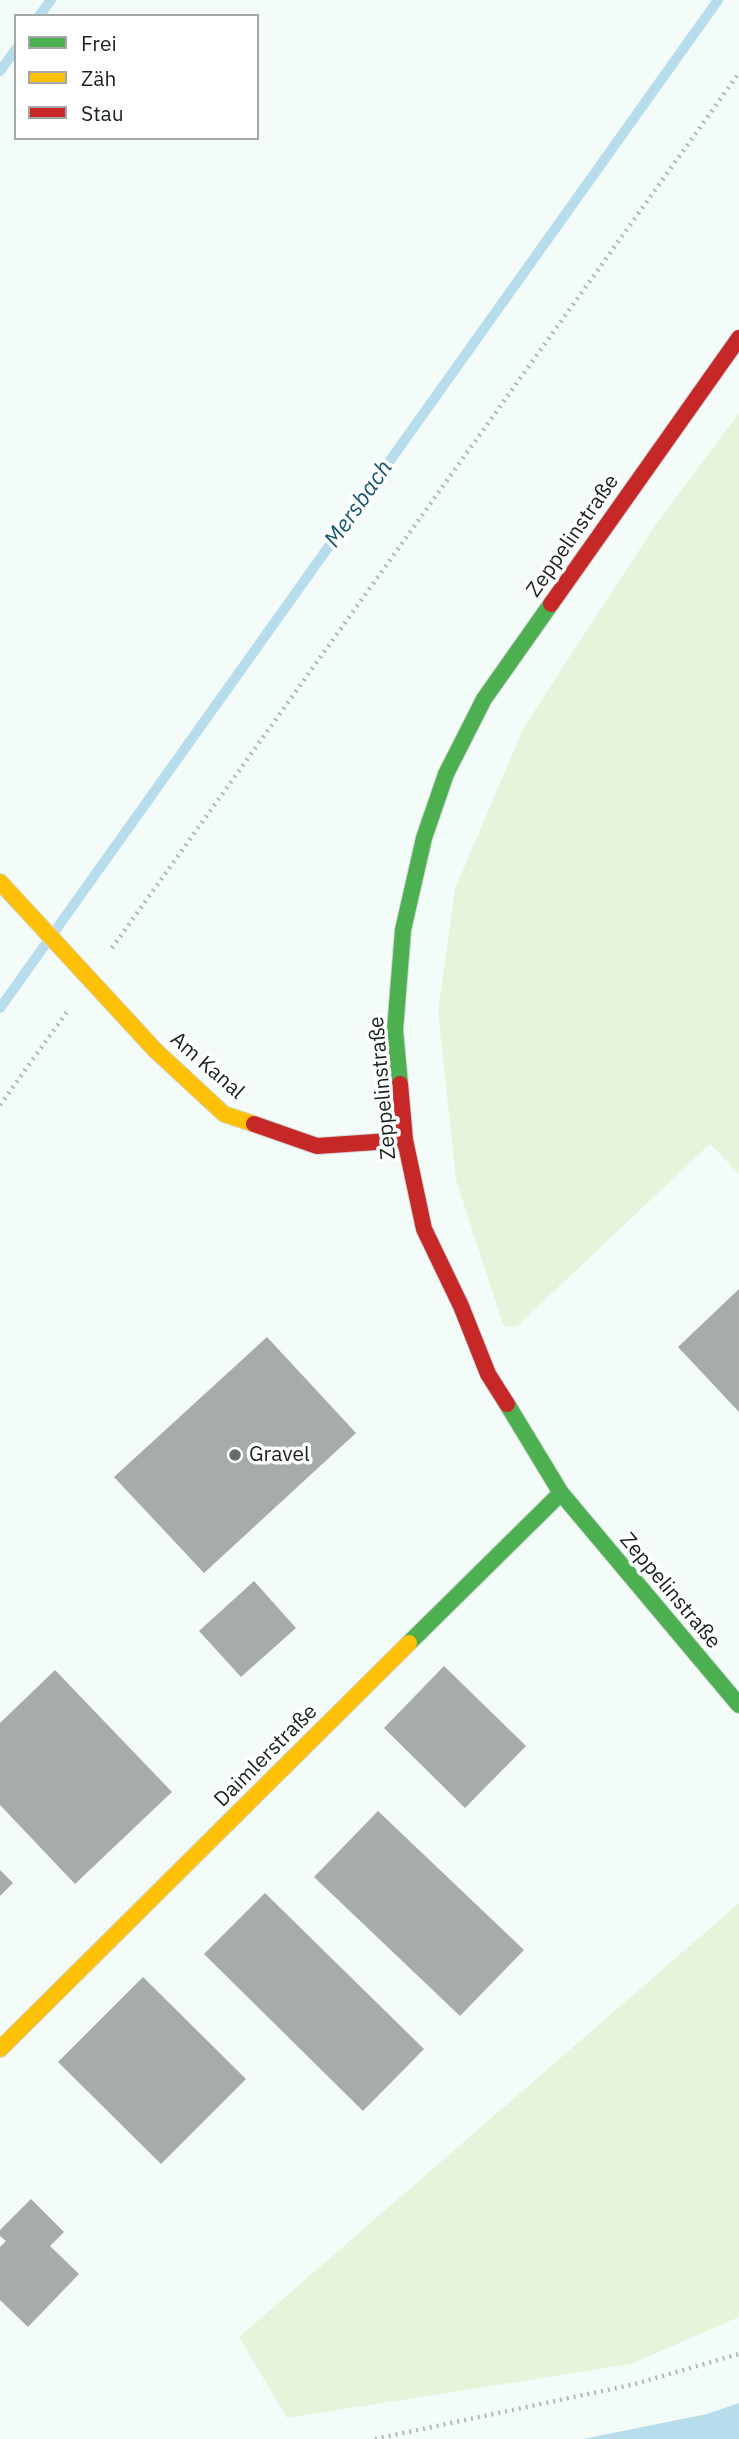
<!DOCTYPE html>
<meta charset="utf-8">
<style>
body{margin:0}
#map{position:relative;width:739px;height:2439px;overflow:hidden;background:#f4fcfa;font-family:"IBM Plex Sans",sans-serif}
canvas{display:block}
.legend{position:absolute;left:14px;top:14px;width:245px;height:126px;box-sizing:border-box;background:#fff;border:2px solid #a3a7a6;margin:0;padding:9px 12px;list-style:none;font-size:21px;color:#1a2220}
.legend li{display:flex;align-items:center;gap:14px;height:35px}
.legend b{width:35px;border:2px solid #a3a7a6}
</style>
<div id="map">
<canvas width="739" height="2439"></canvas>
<ul class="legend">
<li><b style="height:9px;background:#4caf50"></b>Frei</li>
<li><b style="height:9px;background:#ffc107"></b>Zäh</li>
<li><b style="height:9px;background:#c62828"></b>Stau</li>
</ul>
</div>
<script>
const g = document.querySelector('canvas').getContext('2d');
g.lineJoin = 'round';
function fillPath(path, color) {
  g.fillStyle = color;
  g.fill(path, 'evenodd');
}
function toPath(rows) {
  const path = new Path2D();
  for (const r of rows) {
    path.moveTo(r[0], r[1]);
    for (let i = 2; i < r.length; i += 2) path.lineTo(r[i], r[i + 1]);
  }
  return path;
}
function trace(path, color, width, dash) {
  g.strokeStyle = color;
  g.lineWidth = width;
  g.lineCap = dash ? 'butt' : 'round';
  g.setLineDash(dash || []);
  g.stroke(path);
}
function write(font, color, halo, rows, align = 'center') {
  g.font = font + ' "IBM Plex Sans",sans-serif';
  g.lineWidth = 7;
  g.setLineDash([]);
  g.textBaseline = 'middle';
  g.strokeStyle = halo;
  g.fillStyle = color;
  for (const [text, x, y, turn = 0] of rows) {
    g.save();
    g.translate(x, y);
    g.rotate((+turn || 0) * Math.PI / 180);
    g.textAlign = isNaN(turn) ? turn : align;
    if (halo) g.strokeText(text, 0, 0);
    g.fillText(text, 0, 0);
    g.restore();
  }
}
const green = toPath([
 [739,413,739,1174,710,1144,517,1326,504,1327,456,1180,438,1011,455,889,524,727,656,524],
 [739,1903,739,2317,631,2364,287,2418,239,2337]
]);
const water = toPath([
 [739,2403,739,2439,583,2439,707,2414]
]);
const stream = toPath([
 [39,16,51,0],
 [0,71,16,49],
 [0,1008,718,0]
]);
const building = toPath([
 [739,1289,739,1412,678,1347],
 [267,1337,356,1433,204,1573,114,1477],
 [254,1581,296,1628,241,1677,199,1631],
 [444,1666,526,1746,465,1808,384,1728],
 [55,1670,172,1792,75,1884,0,1805,0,1723],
 [378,1811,524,1950,460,2016,314,1877],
 [0,1870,13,1883,0,1896],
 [265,1893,424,2049,363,2111,204,1954],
 [143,1977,246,2079,161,2164,58,2062],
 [31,2199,64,2232,50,2246,79,2274,28,2327,0,2300,0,2247,6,2241,0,2236,0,2230]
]);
const path = toPath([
 [112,948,739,73],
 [0,1105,69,1009],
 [375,2439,631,2385,739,2354]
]);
const fast = toPath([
 [400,1084,395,1030,403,930,424,838,446,774,484,699,551,604],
 [507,1404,561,1493,739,1705],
 [409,1643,561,1493]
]);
const slow = toPath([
 [0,882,155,1050,224,1114,254,1124],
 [0,2049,409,1643]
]);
const jam = toPath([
 [551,604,739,338],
 [400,1084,405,1140,424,1229,461,1306,488,1374,507,1404],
 [254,1124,317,1146,405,1140]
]);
const markers = [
 [235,1455,7,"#666e6c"]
];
const streetNames = [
 ["Zeppelinstraße",573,536,-55],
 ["Am Kanal",207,1066,41],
 ["Zeppelinstraße",383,1088,-95],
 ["Zeppelinstraße",670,1591,50],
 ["Daimlerstraße",266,1756,-45]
];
const poiNames = [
 ["Gravel",249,1455]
];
const waterNames = [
 ["Mersbach",359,504,-55]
];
fillPath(green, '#e8f3dc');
fillPath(water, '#b7dceb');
trace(stream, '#b7dceb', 10);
fillPath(building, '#a6aca9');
trace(fast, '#d2d8d6', 18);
trace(slow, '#d2d8d6', 18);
trace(jam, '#d2d8d6', 18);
trace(path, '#aebbb9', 4.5, [2, 5]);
trace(fast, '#4caf50', 16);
trace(slow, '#ffc107', 16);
trace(jam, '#c62828', 16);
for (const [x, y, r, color] of markers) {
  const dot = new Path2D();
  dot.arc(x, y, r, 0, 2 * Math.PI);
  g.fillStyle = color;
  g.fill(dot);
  trace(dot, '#fff', 2.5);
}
write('21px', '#1a2220', '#fff', streetNames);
write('21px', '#1a2220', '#fff', poiNames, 'left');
write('italic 23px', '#19566e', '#fff', waterNames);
</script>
